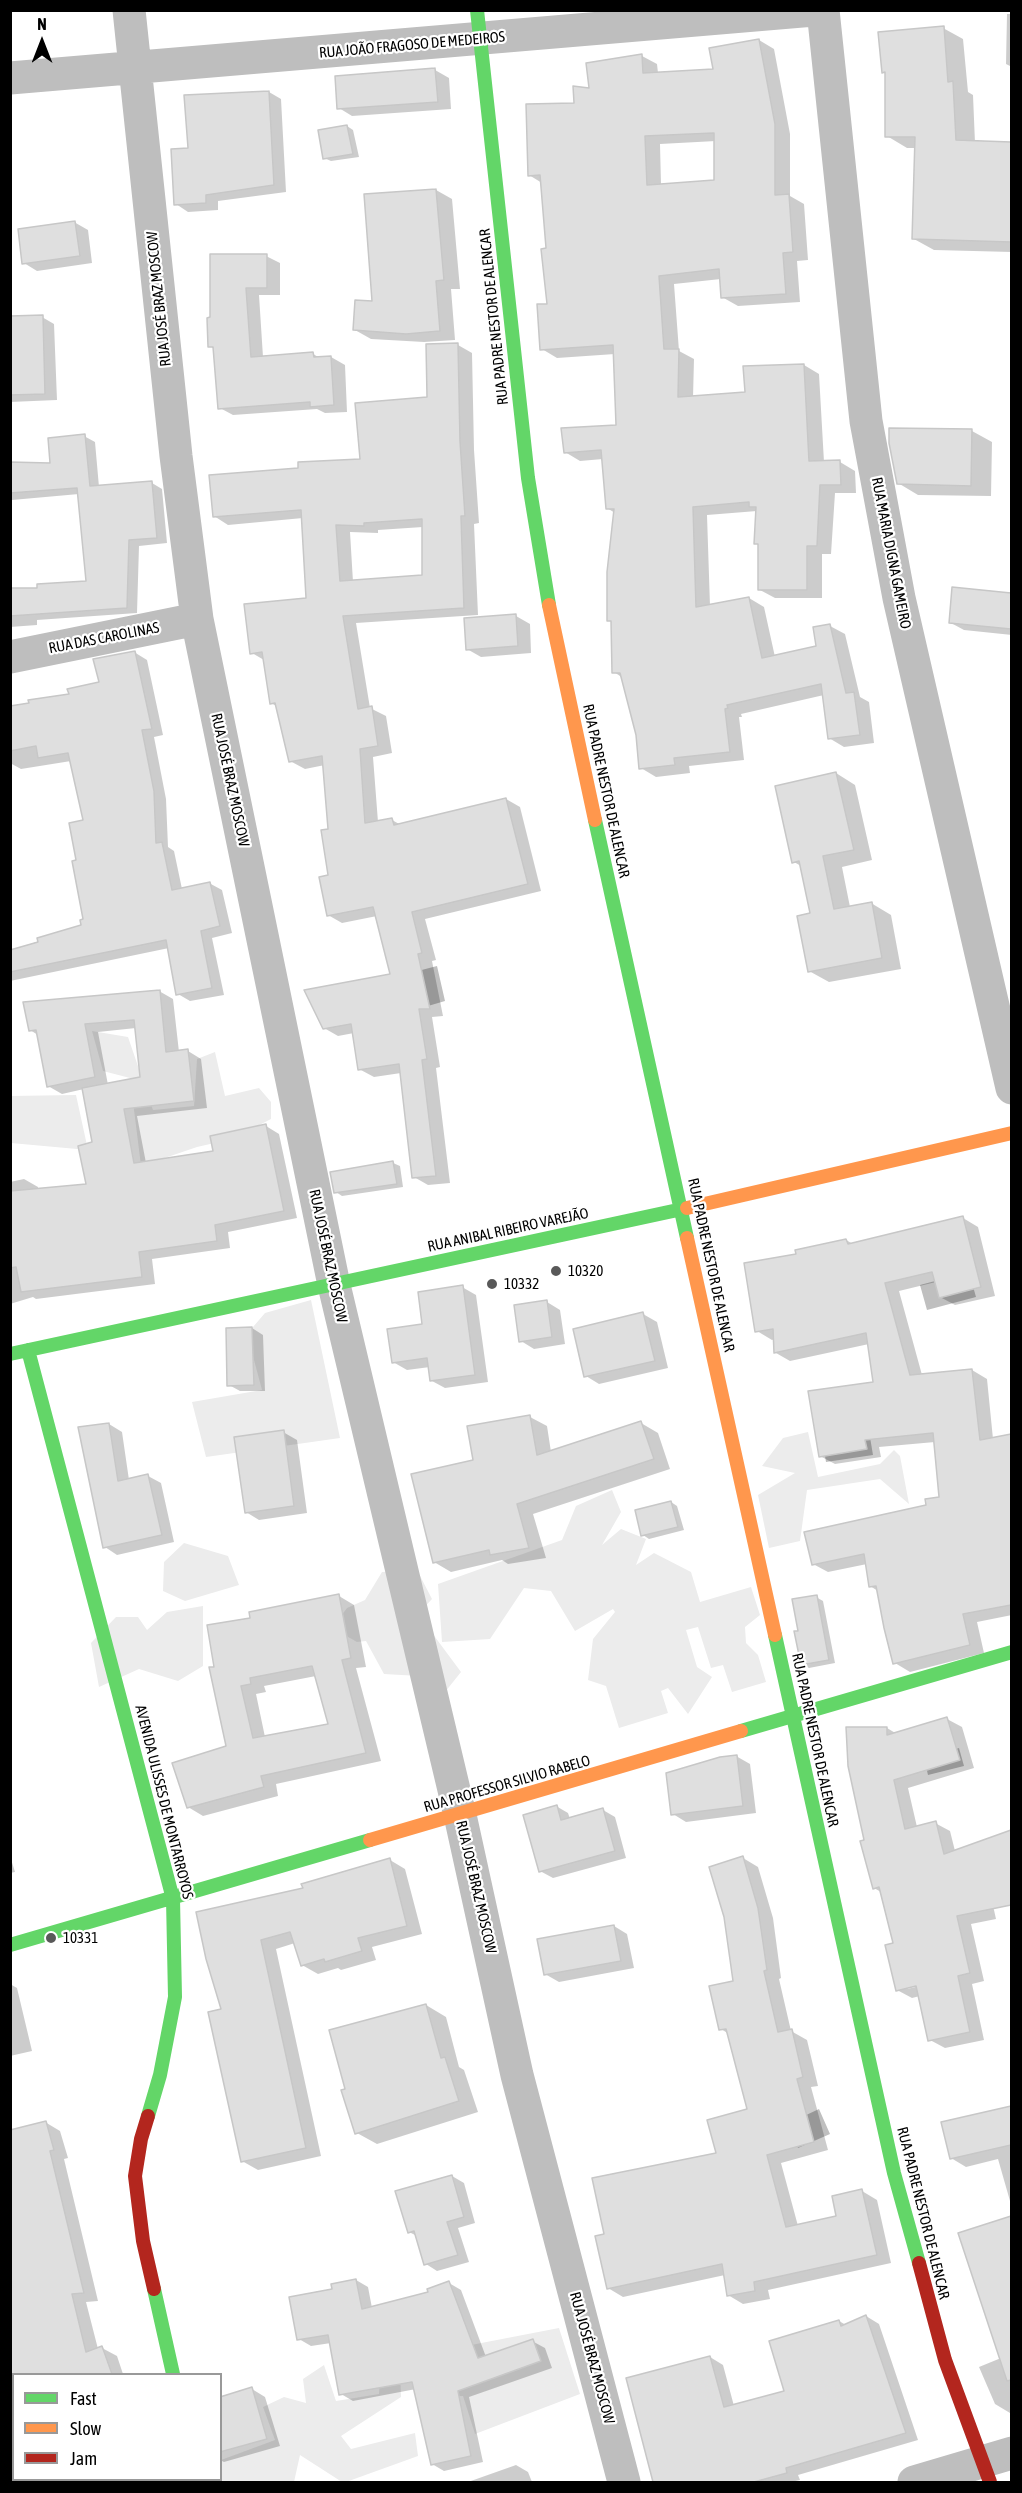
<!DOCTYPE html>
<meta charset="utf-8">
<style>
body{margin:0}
#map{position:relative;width:1022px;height:2493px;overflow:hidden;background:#fff;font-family:"Asap Condensed",sans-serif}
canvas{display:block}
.frame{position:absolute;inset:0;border:12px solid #000;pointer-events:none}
.legend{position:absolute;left:12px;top:2373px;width:210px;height:108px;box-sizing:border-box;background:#fff;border:2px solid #999;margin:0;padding:8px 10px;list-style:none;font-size:18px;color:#000}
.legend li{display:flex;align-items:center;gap:12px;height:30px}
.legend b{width:30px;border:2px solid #999}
.north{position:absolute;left:12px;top:12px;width:60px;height:60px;-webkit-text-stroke:4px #fff;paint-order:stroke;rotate:0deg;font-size:16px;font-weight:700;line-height:24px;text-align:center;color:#000}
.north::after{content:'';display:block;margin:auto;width:21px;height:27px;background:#000;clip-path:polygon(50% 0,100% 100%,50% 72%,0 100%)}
</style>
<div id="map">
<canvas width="1022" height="2493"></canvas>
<div class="frame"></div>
<ul class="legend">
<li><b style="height:8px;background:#63d668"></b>Fast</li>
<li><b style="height:8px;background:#ff974d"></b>Slow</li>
<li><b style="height:8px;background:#b3261e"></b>Jam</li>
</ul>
<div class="north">N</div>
</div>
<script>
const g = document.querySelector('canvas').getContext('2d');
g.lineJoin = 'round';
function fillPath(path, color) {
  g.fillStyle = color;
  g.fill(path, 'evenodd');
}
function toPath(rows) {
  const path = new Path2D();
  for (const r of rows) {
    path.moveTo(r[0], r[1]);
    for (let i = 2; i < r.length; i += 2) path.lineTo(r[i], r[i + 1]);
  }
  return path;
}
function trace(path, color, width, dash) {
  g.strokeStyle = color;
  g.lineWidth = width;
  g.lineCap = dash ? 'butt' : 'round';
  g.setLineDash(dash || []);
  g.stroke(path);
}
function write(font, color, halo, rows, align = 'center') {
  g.font = font + ' "Asap Condensed",sans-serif';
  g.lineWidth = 4.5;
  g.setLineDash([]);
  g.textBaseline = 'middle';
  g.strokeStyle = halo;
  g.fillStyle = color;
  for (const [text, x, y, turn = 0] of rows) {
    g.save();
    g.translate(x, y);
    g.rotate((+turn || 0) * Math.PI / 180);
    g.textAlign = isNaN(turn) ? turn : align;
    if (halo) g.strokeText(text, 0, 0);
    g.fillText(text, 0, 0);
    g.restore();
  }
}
const green = toPath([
 [92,1031,128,1037,153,1110,194,1106,197,1059,215,1052,225,1096,259,1088,271,1102,271,1119,232,1139,197,1147,141,1166,130,1078,103,1071],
 [76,1095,88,1150,11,1143,10,1096],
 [311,1300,340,1438,206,1457,192,1402,262,1390,247,1334,265,1313],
 [808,1432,818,1477,880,1464,894,1450,900,1456,909,1504,880,1479,807,1490,800,1541,769,1548,758,1495,795,1473,762,1466,783,1438],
 [612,1490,621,1512,602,1545,621,1529,646,1539,636,1565,654,1553,691,1572,700,1602,751,1587,760,1615,745,1627,746,1643,758,1655,766,1682,732,1692,723,1665,711,1668,698,1627,686,1630,697,1667,712,1677,688,1714,668,1688,661,1691,668,1713,619,1728,606,1686,588,1680,593,1639,615,1612,613,1609,575,1631,551,1591,524,1588,490,1639,442,1642,438,1584,562,1540,576,1506],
 [184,1543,228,1556,239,1585,185,1601,163,1591,164,1562],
 [417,1570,432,1599,418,1614,461,1672,445,1692,419,1676,384,1674,366,1641,357,1642,332,1628,347,1608,365,1600,382,1572],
 [203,1606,203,1666,178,1681,139,1669,99,1687,91,1643,116,1617,138,1617,147,1630,167,1612],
 [559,2328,580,2394,475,2434,463,2396,442,2397,471,2345],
 [400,2359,401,2397,341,2436,351,2449,415,2433,418,2456,346,2482,342,2482,300,2455,294,2482,207,2482,206,2480,220,2480,221,2460,275,2440,263,2407,284,2397,306,2403,303,2379,324,2365,336,2401,379,2394,381,2361]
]);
const water = toPath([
 [437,966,445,1001,428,1006,410,973],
 [969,1272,976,1297,927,1310,920,1285],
 [869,1431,873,1455,826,1462,822,1438],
 [959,1748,964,1766,928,1775,924,1758],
 [819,2109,830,2134,798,2148,787,2124]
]);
const shadow = toPath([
 [1007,14,1012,14,1012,67,1006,64],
 [943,28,963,39,968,92,973,95,975,143,1012,144,1012,252,934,250,914,239,916,148,907,148,887,136,887,74,883,72],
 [759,40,774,49,790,134,790,196,804,204,808,260,797,261,800,302,738,306,722,297,721,279,674,284,679,351,694,359,693,398,746,393,804,365,819,374,824,462,840,462,855,471,856,493,835,493,831,554,822,554,822,598,775,598,760,590,760,545,756,543,757,511,707,515,710,606,749,598,764,607,775,657,817,647,830,626,845,634,860,697,869,702,874,743,844,747,829,738,824,695,741,714,742,717,739,717,744,760,689,766,690,773,656,777,641,768,637,734,623,678,614,672,613,623,609,620,615,513,607,508,603,459,580,461,565,452,618,426,615,354,557,358,542,349,549,305,548,249,542,183,529,175,576,105,590,90,588,64,642,56,657,64,658,73,715,70],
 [716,141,716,181,661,185,660,144],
 [435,70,449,78,451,109,352,116,339,108],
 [269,92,281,99,286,192,218,201,218,210,188,212,176,204,189,150],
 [347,126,353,130,359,157,331,161,324,158],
 [436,190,452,199,460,289,451,289,455,340,424,342,371,339,355,330,373,302],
 [74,222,88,230,92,263,37,271,24,263],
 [266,256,280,263,280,295,259,295,263,357,313,354,320,358,331,357,345,365,347,412,325,413,317,409,233,415,220,408,215,349,210,346,208,319],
 [10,317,42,317,54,324,57,400,10,402],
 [458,345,472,353,474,450,479,523,474,524,478,615,356,623,370,708,386,716,392,753,373,757,378,822,392,820,401,825,506,799,520,807,541,891,425,919,436,960,432,961,443,1016,432,1017,440,1067,436,1068,450,1183,428,1185,414,1177,401,1073,374,1077,359,1069,354,1033,338,1036,324,1028,392,975,377,916,342,923,328,915,329,830,325,765,305,769,290,761,278,707,271,703,264,660,252,653,308,599,303,518,228,525,214,516,300,469,362,460,429,399],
 [423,527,424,576,353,582,350,532,378,533,378,530],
 [972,431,992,442,991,496,918,495,898,483],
 [84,436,95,442,99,487,152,483,162,489,167,543,139,546,137,613,37,620,37,625,10,627,10,590,38,589,87,582,79,494,12,500,10,498,10,464,52,465],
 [954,589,1012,595,1012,635,964,630,951,623],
 [516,616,530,624,531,653,481,657,467,649],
 [134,652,147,660,163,735,154,737,166,799,168,847,174,851,182,889,209,883,222,890,232,933,212,938,224,995,190,1001,178,994,169,948,10,981,10,951,83,926,85,920,78,861,85,821,71,761,21,769,10,763,10,708,70,695,101,683],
 [836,773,855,785,872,860,842,867,850,907,871,903,891,915,901,969,829,982,809,971,812,914,801,866,794,862],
 [159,991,173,999,179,1052,188,1051,201,1059,207,1108,137,1116,146,1163,215,1152,266,1126,279,1134,297,1218,228,1232,230,1248,152,1259,155,1284,36,1299,33,1297,10,1304,10,1182,24,1179,38,1187,38,1190,88,1185,94,1144,84,1089,62,1094,48,1086,38,1035,30,1030],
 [136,1028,142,1079,108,1085,98,1032],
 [393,1163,400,1166,403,1187,342,1196,336,1192],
 [963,1218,978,1227,995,1296,955,1305,940,1297,936,1282,899,1291,922,1375,972,1370,987,1379,993,1439,1012,1436,1012,1615,977,1622,984,1653,910,1672,895,1663,878,1591,870,1586,867,1564,828,1572,813,1564,941,1498,935,1442,879,1447,881,1457,835,1464,820,1456,875,1383,869,1344,790,1361,776,1353,775,1339,772,1340,757,1331,798,1255,846,1240,853,1244],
 [462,1287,476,1295,488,1382,445,1388,432,1381,430,1367,407,1370,393,1362,424,1325],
 [547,1302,560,1310,565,1344,534,1349,521,1341],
 [643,1314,657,1322,668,1368,599,1384,586,1376],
 [252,1328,263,1335,265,1391,240,1391,229,1385],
 [530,1417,547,1426,551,1452,641,1423,658,1433,670,1469,533,1514,546,1558,508,1564,502,1560,451,1572,434,1562,475,1461],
 [109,1424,122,1432,129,1480,148,1476,161,1483,174,1542,117,1555,105,1547],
 [283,1432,297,1440,307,1513,259,1520,246,1512],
 [671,1502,677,1506,684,1530,649,1539,643,1535],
 [339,1596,354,1605,366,1667,356,1668,381,1761,276,1784,278,1796,203,1816,188,1807,228,1747,215,1668,252,1620],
 [316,1676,329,1725,265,1737,256,1694,266,1692,264,1686],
 [816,1597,823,1601,835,1663,809,1668,802,1664,799,1632],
 [947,1719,962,1727,974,1768,908,1788,917,1827,935,1823,950,1831,955,1851,1012,1830,1012,1885,990,1892,996,1919,971,1924,984,1981,972,1984,984,2040,945,2048,930,2040,920,1996,912,1998,897,1990,895,1944,881,1892,874,1888,866,1841,887,1728,897,1734],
 [924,1985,907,1989,907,1986],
 [736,1756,750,1764,756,1813,686,1822,673,1814],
 [556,1806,568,1813,570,1819,603,1810,615,1817,626,1858,553,1878,540,1871],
 [10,1856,15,1872,10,1873],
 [743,1858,758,1867,773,1918,781,1978,779,1979,791,2031,807,2040,818,2086,811,2087,828,2150,781,2163,798,2226,838,2217,862,2191,877,2200,891,2263,768,2290,770,2299,743,2304,728,2295,725,2275,623,2297,608,2288,605,2235,718,2154,749,2110,729,2034,721,2029,734,1982],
 [390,1860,405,1869,422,1934,372,1947,376,1960,341,1970,338,1968,318,1974,302,1965,295,1943,276,1949,321,2156,258,2170,242,2161,223,2010,198,1913,304,1889],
 [614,1926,627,1934,634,1968,559,1982,545,1974],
 [10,1984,17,1988,32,2051,10,2056],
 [426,2005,446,2017,459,2067,464,2070,478,2112,377,2144,357,2133],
 [1012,2107,1012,2208,998,2159,966,2167,951,2158,942,2123],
 [45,2122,60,2131,68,2158,64,2159,98,2301,86,2302,98,2349,102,2348,117,2356,123,2374,29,2374,26,2366],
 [452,2176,464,2183,475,2223,458,2228,469,2262,437,2271,426,2264,417,2236,409,2232],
 [1012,2217,1012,2412,1010,2413,995,2404,979,2367,1001,2358,960,2234],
 [356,2280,368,2287,372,2308,430,2293,449,2283,461,2290,486,2357,532,2341,545,2348,552,2368,469,2397,483,2462,444,2471,432,2464,416,2389,353,2401,341,2394,331,2343,311,2346,299,2339,334,2290],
 [866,2316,879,2324,918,2440,798,2475,800,2480,791,2482,655,2482,628,2379,710,2357,723,2365,734,2406,786,2392,839,2321,846,2325],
 [252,2389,265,2397,280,2446,224,2462,220,2460,220,2398],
 [14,2414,14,2477,10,2478,10,2415],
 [516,2465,528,2472,532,2482,468,2482],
 [32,2480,145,2480,146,2482,33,2482],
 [167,2480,172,2482,153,2482]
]);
const building = toPath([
 [944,26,948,82,953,81,956,140,1011,142,1011,242,912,239,915,137,885,137,885,72,882,73,878,32,944,26],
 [759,39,775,124,775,195,789,194,793,252,783,253,786,294,721,298,719,269,659,276,664,349,679,349,678,397,745,392,743,366,804,364,809,461,840,460,841,485,820,485,817,546,807,546,807,590,758,590,758,544,754,544,756,507,749,507,749,502,693,507,696,607,749,597,762,658,816,646,813,627,830,624,846,693,854,692,860,735,828,739,821,684,727,705,728,708,725,709,730,752,674,758,675,765,639,769,636,735,620,673,612,673,611,621,607,621,607,572,614,509,606,509,601,450,564,453,561,428,616,425,613,345,540,350,537,304,547,304,541,249,546,248,540,175,528,176,526,104,574,103,573,86,589,88,586,63,642,54,643,73,713,69,709,48,759,39],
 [714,133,714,180,647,185,645,136,714,133],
 [435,68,438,102,337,109,335,76,435,68],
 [269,91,274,185,206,195,206,203,174,205,171,149,188,148,184,95,269,91],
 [347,125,353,154,323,159,318,130,347,125],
 [436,189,444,280,436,281,440,331,406,334,353,330,355,300,372,301,364,194,436,189],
 [75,221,80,256,22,264,18,229,75,221],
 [210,254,267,254,267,288,246,288,251,357,313,352,314,357,331,356,334,405,310,407,310,402,218,409,213,347,208,347,207,318,210,317,210,254],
 [43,315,45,394,10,395,10,316,43,315],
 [458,343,460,441,465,516,461,516,464,608,343,616,358,709,372,706,378,746,360,749,365,823,392,818,394,825,506,798,528,884,412,912,422,953,418,954,430,1009,419,1009,427,1059,422,1060,436,1176,412,1178,399,1064,358,1070,351,1024,323,1029,304,990,390,974,373,907,327,916,319,877,328,875,321,830,328,829,322,756,289,762,275,703,270,704,262,652,250,654,244,604,306,598,301,510,213,517,209,475,298,468,298,462,360,459,355,403,427,397,426,344,458,343],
 [422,519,422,575,340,581,336,525,364,526,364,523,422,519],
 [889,428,972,429,971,486,897,484,889,443,889,428],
 [85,434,90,486,152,481,157,538,129,540,127,608,10,616,10,588,37,588,37,584,86,581,77,488,10,493,10,462,50,463,48,438,85,434],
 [952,587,1011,593,1011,629,949,623,952,587],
 [516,614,518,646,466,650,464,618,516,614],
 [135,651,152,729,142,730,154,791,156,843,162,842,172,890,210,882,220,926,201,931,212,988,176,995,166,940,10,972,10,950,38,942,37,938,81,925,80,920,83,919,72,861,76,860,69,823,83,820,68,753,38,758,36,746,10,751,10,706,29,703,28,700,69,694,67,689,99,682,93,659,135,651],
 [836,772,854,850,823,856,834,909,872,902,882,958,808,972,797,916,810,913,799,861,792,863,775,786,836,772],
 [160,990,166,1052,188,1049,194,1101,124,1109,134,1163,213,1151,210,1136,266,1124,284,1211,215,1225,217,1241,139,1252,142,1277,21,1292,16,1267,10,1268,10,1191,86,1184,78,1146,92,1142,82,1088,140,1077,134,1020,85,1024,95,1077,47,1087,36,1030,29,1031,23,1002,160,990],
 [393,1161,397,1184,334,1193,330,1172,393,1161],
 [963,1216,981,1287,939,1298,932,1272,885,1283,910,1375,972,1369,980,1440,1011,1434,1011,1605,963,1614,970,1645,893,1664,884,1628,876,1586,869,1587,864,1554,812,1565,804,1532,926,1505,925,1499,939,1497,933,1433,865,1440,867,1449,819,1457,808,1391,873,1382,866,1333,774,1353,773,1329,755,1332,744,1263,796,1254,795,1250,846,1239,848,1244,963,1216],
 [463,1285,475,1375,430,1381,427,1358,392,1363,387,1329,422,1324,418,1292,463,1285],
 [547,1300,552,1337,519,1342,514,1305,547,1300],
 [643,1312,655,1361,584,1377,573,1329,643,1312],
 [252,1327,254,1385,227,1386,226,1328,252,1327],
 [530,1415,537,1455,641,1421,654,1459,517,1504,529,1548,490,1555,489,1550,433,1563,411,1474,473,1460,467,1426,530,1415],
 [109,1423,118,1481,148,1474,162,1535,103,1548,78,1427,109,1423],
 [284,1430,294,1506,245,1513,234,1437,284,1430],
 [671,1501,678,1527,641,1536,635,1510,671,1501],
 [339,1594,351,1658,342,1660,366,1753,261,1776,264,1787,187,1808,172,1763,226,1746,209,1667,214,1667,207,1625,250,1618,249,1612,339,1594],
 [312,1666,328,1724,253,1738,241,1686,251,1684,250,1678,312,1666],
 [817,1595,829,1660,801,1665,794,1631,798,1631,792,1599,817,1595],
 [947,1717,960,1760,894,1780,905,1829,936,1821,944,1854,1011,1830,1011,1905,957,1916,970,1973,958,1976,970,2032,928,2041,916,1986,896,1991,885,1945,893,1943,879,1887,873,1889,860,1841,864,1840,848,1766,846,1727,887,1727,887,1735,947,1717],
 [737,1755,743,1806,671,1815,666,1773,720,1757,737,1755],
 [557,1805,561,1820,603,1808,615,1851,539,1872,523,1815,557,1805],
 [743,1856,758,1908,767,1970,764,1971,778,2032,792,2029,803,2077,797,2079,814,2142,767,2155,786,2227,836,2216,832,2196,862,2189,877,2255,754,2282,755,2291,727,2296,722,2264,607,2289,595,2236,604,2234,592,2178,716,2153,707,2120,747,2109,726,2029,719,2030,709,1986,733,1981,724,1917,709,1867,743,1856],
 [390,1858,407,1926,358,1938,362,1951,325,1962,324,1959,301,1966,290,1932,261,1940,306,2148,241,2162,208,2012,221,2009,206,1959,196,1912,303,1888,301,1884,390,1858],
 [614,1925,621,1961,544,1975,537,1939,614,1925],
 [426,2004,441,2058,445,2057,459,2101,355,2134,341,2090,345,2089,329,2030,426,2004],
 [1011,2106,1011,2145,950,2159,941,2122,1011,2106],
 [46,2121,54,2150,50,2151,84,2293,72,2294,86,2352,102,2346,112,2374,10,2374,10,2130,46,2121],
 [452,2175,464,2217,447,2222,458,2255,424,2265,414,2231,408,2233,395,2191,452,2175],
 [1011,2216,1011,2380,1007,2381,958,2233,1011,2216],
 [356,2279,362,2309,428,2292,427,2289,449,2281,478,2358,533,2339,541,2361,458,2391,471,2456,431,2465,412,2382,339,2395,328,2335,297,2340,289,2297,332,2289,331,2284,356,2279],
 [866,2315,906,2433,786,2468,787,2473,754,2482,653,2482,626,2378,710,2356,724,2407,784,2391,769,2341,839,2320,841,2326,866,2315],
 [252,2387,267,2439,220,2452,220,2397,252,2387]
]);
const street = toPath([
 [129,10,176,456,197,619,334,1285,460,1815,517,2075,624,2482],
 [823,10,866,421,899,598,1012,1088],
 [10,78,814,10],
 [10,657,197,619],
 [914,2482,1012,2453]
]);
const fast = toPath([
 [477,10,528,478,549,605],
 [595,820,687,1238],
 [28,1350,173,1899,175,1997,160,2075,148,2116],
 [10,1354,687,1208],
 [775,1635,894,2173,919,2263],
 [741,1731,1012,1652],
 [10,1945,370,1840],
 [154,2289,173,2374],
 [197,2480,197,2482]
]);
const slow = toPath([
 [549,605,595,820],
 [687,1208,1012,1133],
 [687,1238,775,1635],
 [370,1840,741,1731]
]);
const jam = toPath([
 [148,2116,141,2139,135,2176,143,2241,154,2289],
 [919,2263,945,2360,990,2482]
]);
const markers = [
 [556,1271,6,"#595959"],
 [492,1284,6,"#595959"],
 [51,1938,6,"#595959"]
];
const streetNames = [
 ["RUA JOÃO FRAGOSO DE MEDEIROS",412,45,-5],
 ["RUA JOSÉ BRAZ MOSCOW",159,299,-96],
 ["RUA PADRE NESTOR DE ALENCAR",494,317,-96],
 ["RUA MARIA DIGNA GAMEIRO",891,553,79],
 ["RUA DAS CAROLINAS",104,638,-11],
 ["RUA JOSÉ BRAZ MOSCOW",230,780,78],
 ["RUA PADRE NESTOR DE ALENCAR",606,791,78],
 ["RUA ANIBAL RIBEIRO VAREJÃO",508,1230,-12],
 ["RUA JOSÉ BRAZ MOSCOW",328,1256,78],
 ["RUA PADRE NESTOR DE ALENCAR",711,1265,78],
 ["RUA PADRE NESTOR DE ALENCAR",815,1740,78],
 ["RUA PROFESSOR SILVIO RABELO",507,1784,-16],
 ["AVENIDA ULISSES DE MONTARROYOS",164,1802,76],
 ["RUA JOSÉ BRAZ MOSCOW",476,1887,77],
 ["RUA PADRE NESTOR DE ALENCAR",923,2213,76],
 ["RUA JOSÉ BRAZ MOSCOW",592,2358,75]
];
const poiNames = [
 ["10320",568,1271],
 ["10332",504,1284],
 ["10331",63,1938]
];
fillPath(green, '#ececec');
fillPath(water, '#bfbfbf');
fillPath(shadow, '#0003');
fillPath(building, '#dfdfdf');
trace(building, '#c7c7c7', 1.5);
trace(street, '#bebebe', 33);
trace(fast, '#63d668', 14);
trace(slow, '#ff974d', 14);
trace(jam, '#b3261e', 14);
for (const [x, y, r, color] of markers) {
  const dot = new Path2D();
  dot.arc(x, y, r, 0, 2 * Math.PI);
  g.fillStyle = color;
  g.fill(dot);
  trace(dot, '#fff', 2);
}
write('15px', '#000', '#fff', streetNames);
write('15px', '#000', '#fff', poiNames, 'left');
</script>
